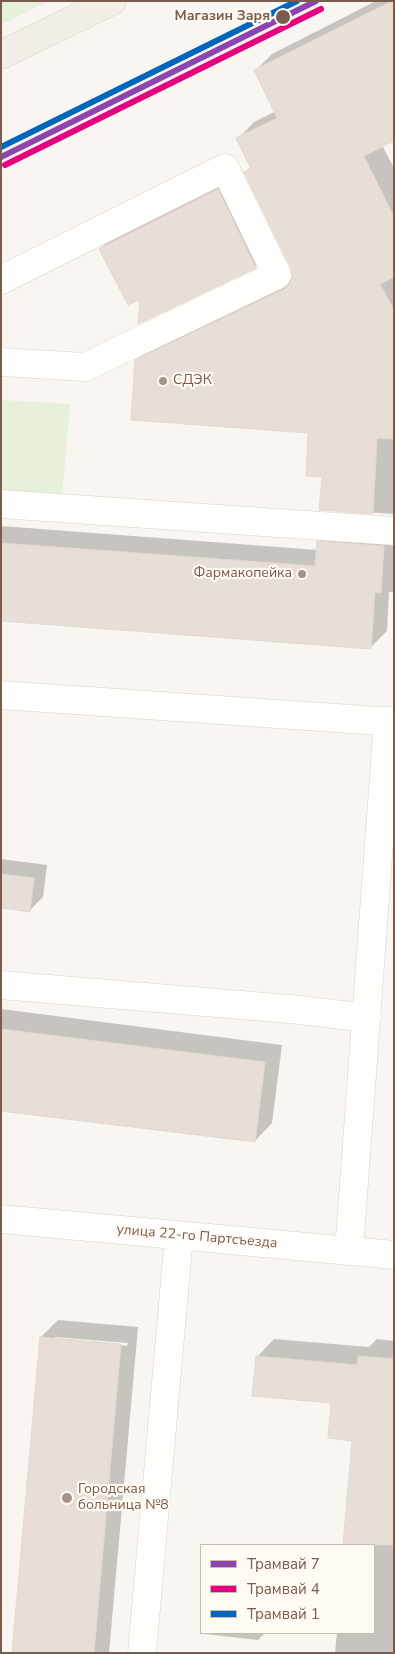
<!DOCTYPE html>
<meta charset="utf-8">
<style>
body{margin:0}
#map{position:relative;width:395px;height:1654px;overflow:hidden;background:#f9f5f0;font-family:"Nunito Sans",sans-serif}
canvas{display:block}
.frame{position:absolute;inset:0;border:2px solid #7a5c4d;pointer-events:none}
.legend{position:absolute;left:200px;top:1544px;width:175px;height:90px;box-sizing:border-box;background:#fffaf3;border:1px solid #cabbb1;margin:0;padding:6px 9px;list-style:none;font-size:15px;color:#7a5c4d}
.legend li{display:flex;align-items:center;gap:10px;height:25px}
.legend b{width:25px;border:1px solid #cabbb1}
</style>
<div id="map">
<canvas width="395" height="1654"></canvas>
<div class="frame"></div>
<ul class="legend">
<li><b style="height:6px;background:#8e44ad"></b>Трамвай 7</li>
<li><b style="height:6px;background:#e5007d"></b>Трамвай 4</li>
<li><b style="height:6px;background:#0065bd"></b>Трамвай 1</li>
</ul>
</div>
<script>
const g = document.querySelector('canvas').getContext('2d');
g.lineJoin = 'round';
function fillPath(path, color) {
  g.fillStyle = color;
  g.fill(path, 'evenodd');
}
function toPath(rows) {
  const path = new Path2D();
  for (const r of rows) {
    path.moveTo(r[0], r[1]);
    for (let i = 2; i < r.length; i += 2) path.lineTo(r[i], r[i + 1]);
  }
  return path;
}
function trace(path, color, width, dash) {
  g.strokeStyle = color;
  g.lineWidth = width;
  g.lineCap = dash ? 'butt' : 'round';
  g.setLineDash(dash || []);
  g.stroke(path);
}
function write(font, color, halo, rows, align = 'center') {
  g.font = font + ' "Nunito Sans",sans-serif';
  g.lineWidth = 4.5;
  g.setLineDash([]);
  g.textBaseline = 'middle';
  g.strokeStyle = halo;
  g.fillStyle = color;
  for (const [text, x, y, turn = 0] of rows) {
    g.save();
    g.translate(x, y);
    g.rotate((+turn || 0) * Math.PI / 180);
    g.textAlign = isNaN(turn) ? turn : align;
    if (halo) g.strokeText(text, 0, 0);
    g.fillText(text, 0, 0);
    g.restore();
  }
}
const green = toPath([
 [1,1,48,1,1,25],
 [1,400,70,404,62,499,1,496]
]);
const shadow = toPath([
 [376,1,394,1,382,145,394,168,394,514,321,509,323,476,309,432,136,361,153,344,293,277,292,268,246,172,252,166,238,139,254,122,276,111,256,70,272,54],
 [234,174,271,251,255,267,100,249,116,233],
 [1,526,318,550,318,542,334,526,394,530,394,592,389,592,387,631,371,647,1,620],
 [1,859,47,865,43,897,30,910,1,907],
 [1,1009,282,1045,272,1123,255,1141,1,1109],
 [58,1320,138,1327,109,1653,13,1653,41,1337],
 [55,1337,128,1343,127,1346,55,1339],
 [274,1339,369,1347,377,1339,394,1341,394,1653,335,1653,337,1633,374,1633,374,1545,345,1545,354,1440,332,1402,257,1357],
 [205,1633,265,1633,258,1640,205,1634]
]);
const building = toPath([
 [392,1,394,1,394,141,364,156,394,217,394,277,380,284,394,310,394,439,377,438,373,514,319,510,322,477,306,476,308,433,131,420,135,360,284,289,290,284,292,277,291,268,244,172,251,169,236,138,277,118,254,70,392,1],
 [218,189,256,268,138,324,140,299,128,305,99,249,218,189],
 [317,541,384,546,381,593,375,592,371,649,1,621,1,543,315,566,317,541],
 [1,874,34,878,30,912,1,908,1,874],
 [1,1029,265,1062,255,1142,1,1111,1,1029],
 [40,1337,121,1344,94,1653,12,1653,40,1337],
 [256,1356,357,1365,358,1356,394,1359,394,1545,343,1545,352,1441,328,1438,331,1403,252,1396,256,1356]
]);
const minor = toPath([
 [1,280,225,168,277,275,85,367,1,362],
 [1,504,394,531],
 [1,695,394,722],
 [1,985,301,1010,367,1018],
 [1,1219,394,1255],
 [349,1251,388,721],
 [142,1653,179,1236]
]);
const major = toPath([
 [1,55,112,1]
]);
const tram1 = toPath([
 [1,157,316,1]
]);
const tram2 = toPath([
 [5,165,321,9]
]);
const tram3 = toPath([
 [1,147,297,1]
]);
const markers = [
 [283,17,8,"#7a5c4d"],
 [163,381,5,"#a69286"],
 [302,574,5,"#a69286"],
 [67,1498,6,"#a69286"]
];
const stopNames = [
 ["Магазин Заря",270,17]
];
const poiNames = [
 ["СДЭК",173,381],
 ["Фармакопейка",292,574,"right"],
 ["Городская",78,1490],
 ["больница №8",78,1506]
];
const streetNames = [
 ["улица 22-го Партсъезда",197,1237,5]
];
fillPath(green, '#e7f0db');
fillPath(shadow, '#0003');
fillPath(building, '#e6ded7');
trace(building, '#e2d8d2', 1);
trace(minor, '#d7d1cb', 29);
trace(major, '#dad1cc', 29);
trace(minor, '#fefefd', 28);
trace(major, '#f3eee8', 28);
trace(tram1, '#8e44ad', 6);
trace(tram2, '#e5007d', 6);
trace(tram3, '#0065bd', 6);
for (const [x, y, r, color] of markers) {
  const dot = new Path2D();
  dot.arc(x, y, r, 0, 2 * Math.PI);
  g.fillStyle = color;
  g.fill(dot);
  trace(dot, '#fffaf3', 2);
}
write('bold 14px', '#7a5c4d', '#fffaf3', stopNames, 'right');
write('14px', '#7a5c4d', '#fffaf3', poiNames, 'left');
write('14px', '#7a5c4d', '#fffaf3', streetNames);
</script>
